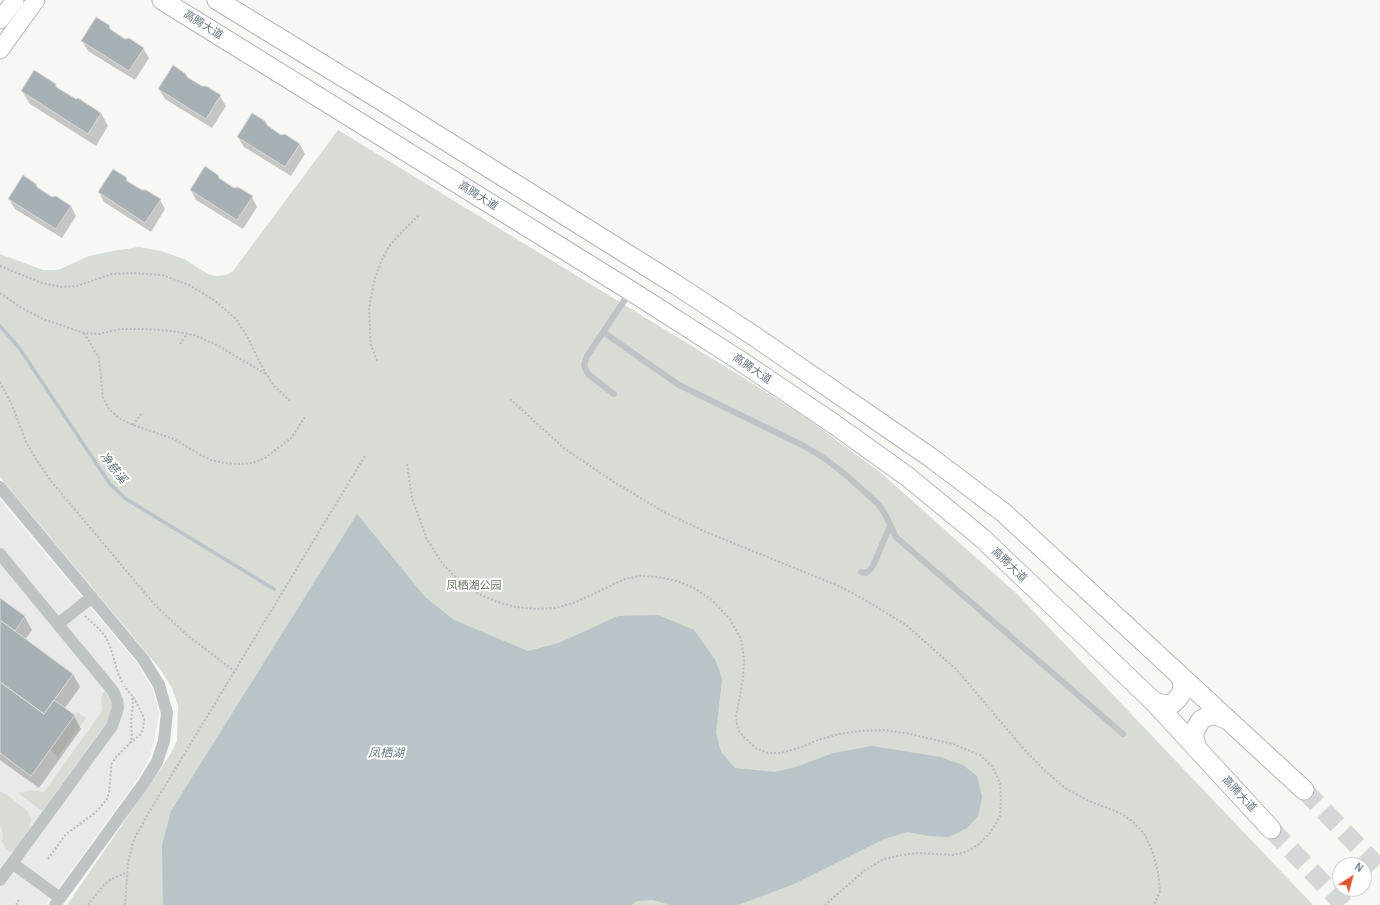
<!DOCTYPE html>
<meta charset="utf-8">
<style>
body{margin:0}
#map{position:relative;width:1380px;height:905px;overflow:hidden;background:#f7f7f4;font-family:Karla,sans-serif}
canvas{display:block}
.north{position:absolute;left:1332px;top:857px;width:40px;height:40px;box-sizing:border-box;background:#fff;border:1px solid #c2c9ce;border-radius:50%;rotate:36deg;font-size:11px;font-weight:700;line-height:16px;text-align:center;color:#677884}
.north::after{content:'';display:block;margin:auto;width:14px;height:18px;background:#dd552e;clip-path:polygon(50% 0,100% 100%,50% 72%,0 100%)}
</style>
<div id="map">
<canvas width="1380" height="905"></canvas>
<div class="north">N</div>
</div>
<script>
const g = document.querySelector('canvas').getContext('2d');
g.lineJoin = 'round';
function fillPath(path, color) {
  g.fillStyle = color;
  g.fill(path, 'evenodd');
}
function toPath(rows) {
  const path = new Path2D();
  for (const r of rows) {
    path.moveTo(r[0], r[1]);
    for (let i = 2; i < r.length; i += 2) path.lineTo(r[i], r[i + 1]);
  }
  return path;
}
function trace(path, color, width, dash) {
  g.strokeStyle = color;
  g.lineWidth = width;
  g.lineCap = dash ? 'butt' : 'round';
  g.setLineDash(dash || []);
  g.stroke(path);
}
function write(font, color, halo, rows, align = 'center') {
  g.font = font + ' Karla,"Noto Sans SC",sans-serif';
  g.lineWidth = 4;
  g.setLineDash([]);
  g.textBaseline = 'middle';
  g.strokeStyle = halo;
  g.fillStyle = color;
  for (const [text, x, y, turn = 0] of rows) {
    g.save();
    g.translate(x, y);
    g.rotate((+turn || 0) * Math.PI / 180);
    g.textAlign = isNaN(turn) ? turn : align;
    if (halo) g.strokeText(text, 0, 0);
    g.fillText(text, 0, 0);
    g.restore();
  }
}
const built = toPath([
 [0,500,138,664,153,690,159,714,154,741,150,756,138,779,46,905,0,905]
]);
const green = toPath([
 [338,130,736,373,808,419,881,473,1017,594,1313,905,67,905,170,755,177,741,178,706,172,688,160,669,0,477,0,254,43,270,58,270,89,256,113,251,139,247,161,251,184,259,208,274,215,276,226,275,233,271],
 [105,690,112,704,111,713,106,723,42,811,18,793,31,790,44,792,100,714,102,709,101,698],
 [77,712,86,718,58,757,50,750],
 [0,792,6,794,25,809,28,812,31,820,29,829,14,851,10,852,5,847,2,841,3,834,0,825]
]);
const water = toPath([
 [357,514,425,597,454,620,528,651,559,643,618,616,658,615,694,630,716,661,722,679,716,733,721,752,735,768,775,772,796,767,833,753,872,746,940,757,963,765,977,776,982,797,978,816,967,828,949,837,929,836,907,832,884,839,794,884,738,905,670,905,653,900,637,901,632,905,163,905,162,845,171,811]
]);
const shadow = toPath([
 [109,26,111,31,125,40,143,48,149,58,135,80,88,51,82,41],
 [185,74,188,79,202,88,206,87,220,96,226,106,212,128,165,99,159,89],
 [55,85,57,88,101,113,108,126,96,146,30,104,22,91],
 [267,127,281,136,300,144,305,154,291,176,244,147,238,137],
 [219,180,233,189,252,197,257,207,243,229,196,200,191,190],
 [128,183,160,200,165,209,151,232,104,202,99,192],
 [36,184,38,189,52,198,71,206,76,216,62,238,15,209,9,199],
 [0,599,25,617,32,630,25,640,73,674,80,687,64,709,74,716,81,729,39,788,0,760]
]);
const stream = toPath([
 [0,326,20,349,110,484,126,499,274,589]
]);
const building = toPath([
 [96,17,109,25,110,29,125,39,129,38,144,48,129,71,81,41,96,17],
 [173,65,186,74,187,77,202,86,206,86,221,95,206,119,158,89,173,65],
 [34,70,56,84,56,87,76,99,78,98,101,113,88,134,21,91,34,70],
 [252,113,265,121,267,125,281,135,285,134,300,144,285,167,237,137,252,113],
 [205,166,218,175,219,178,234,188,238,187,253,196,237,220,190,190,205,166],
 [113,169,126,177,127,181,142,190,146,190,161,199,145,223,98,192,113,169],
 [23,175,36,184,37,187,52,197,56,196,71,206,56,229,8,199,23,175],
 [0,598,25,616,15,631,0,620,0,598],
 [0,620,73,674,44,714,0,682,0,620],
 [0,682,44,714,54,700,75,715,31,776,0,753,0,682]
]);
const primaryTunnel = toPath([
 [1304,790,1380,869],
 [1271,829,1344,905]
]);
const path = toPath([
 [0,266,42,283,61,287,77,286,112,274,133,273,162,275,189,285,214,300,236,319,248,338,261,365,274,386,291,402],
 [0,293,20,307,43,319,84,333,99,334,121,329,145,329,172,331,194,335,217,345,266,374],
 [84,333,99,358,103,398,109,409,119,418,133,425,174,439,199,454,211,460,225,463,239,464,253,463,265,458,291,438,305,417],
 [180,344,187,334],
 [377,361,371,345,370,331,369,308,375,278,381,262,388,248,397,237,420,214],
 [0,382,12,405,26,442,36,459,51,481,154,604,187,635,234,671],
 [510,399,565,449,614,482,664,512,706,532,841,587,872,604,906,625,957,670,1022,747,1043,769,1065,788,1089,801,1120,813,1132,821,1144,833,1153,853,1158,872,1160,891,1154,905],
 [133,425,141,414],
 [407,464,412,498,427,539,442,563,460,582,477,593,497,602,516,607,536,609,556,608,576,602,625,579,640,576,658,577,677,581,694,588,712,600,730,619,741,639,744,659,743,678,736,717,738,730,746,739,757,749,768,753,781,753,799,748,818,740,839,734,860,731,885,730,910,734,953,744,980,755,992,766,1000,783,1001,800,1000,816,991,832,979,844,966,852,953,855,919,853,902,855,884,859,865,870,825,905],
 [85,616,99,629,105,636,110,646,118,673,122,682],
 [130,743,140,735,143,729,144,720,142,713,133,697],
 [48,859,66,834,95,813,107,799,109,793,111,770,112,763,117,756,130,743,132,737,131,721,133,704,132,696,124,686],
 [16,905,19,900],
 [88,905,103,886,110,880,127,872],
 [125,905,128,863,134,839,148,814,365,456]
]);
const lane = toPath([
 [603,332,679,385,804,446,824,458,846,475,878,504,885,514,896,537,905,545,1123,734],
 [614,394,588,374,584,365,587,356,630,292],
 [861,572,866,573,869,571,873,566,890,526]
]);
const street = toPath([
 [0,487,143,659,159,685,167,713,164,741,157,762,144,783,55,905],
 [0,554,113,691,117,700,118,708,112,726,0,880],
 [58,624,92,597],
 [12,863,60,898]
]);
const secondary = toPath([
 [0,20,15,0],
 [0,50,36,0]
]);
const primary = toPath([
 [162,0,631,291,739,360,834,424,908,477,982,538,1153,701,1271,829],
 [217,0,384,102,675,284,754,336,930,457,1004,513,1304,790],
 [1153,701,1164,705,1172,704,1178,698,1182,692,1183,685,1181,678],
 [1197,749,1194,738,1194,731,1201,720,1208,716,1215,715,1226,719]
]);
const streetNames = [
 ["高腾大道",203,25,32],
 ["高腾大道",478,196,32],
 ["高腾大道",752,369,34],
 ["高腾大道",1009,565,44],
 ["高腾大道",1239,794,47]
];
const parkNames = [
 ["凤栖湖公园",474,586]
];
const waterNames = [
 ["净慈溪",113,468,52],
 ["凤栖湖",386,754]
];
fillPath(built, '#e8e9e8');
fillPath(green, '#d7dcd4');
fillPath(water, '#b8c4c8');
fillPath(shadow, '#0003');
trace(stream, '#b8c4c8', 3.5);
fillPath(building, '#a7b0b5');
trace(building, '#d9d9d7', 1);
trace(primaryTunnel, '#d3d7d8', 19, [19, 10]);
trace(secondary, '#b1b7bb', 19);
trace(primary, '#b2b7bb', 21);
trace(path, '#b9bcbe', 2, [2, 2]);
trace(lane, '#bec3c6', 6);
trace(street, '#bec3c6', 12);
trace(secondary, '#fff', 17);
trace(primary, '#fff', 19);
write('11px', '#677884', '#fff', streetNames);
write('11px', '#667762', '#fff', parkNames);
write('italic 12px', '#637980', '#fff', waterNames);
</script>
